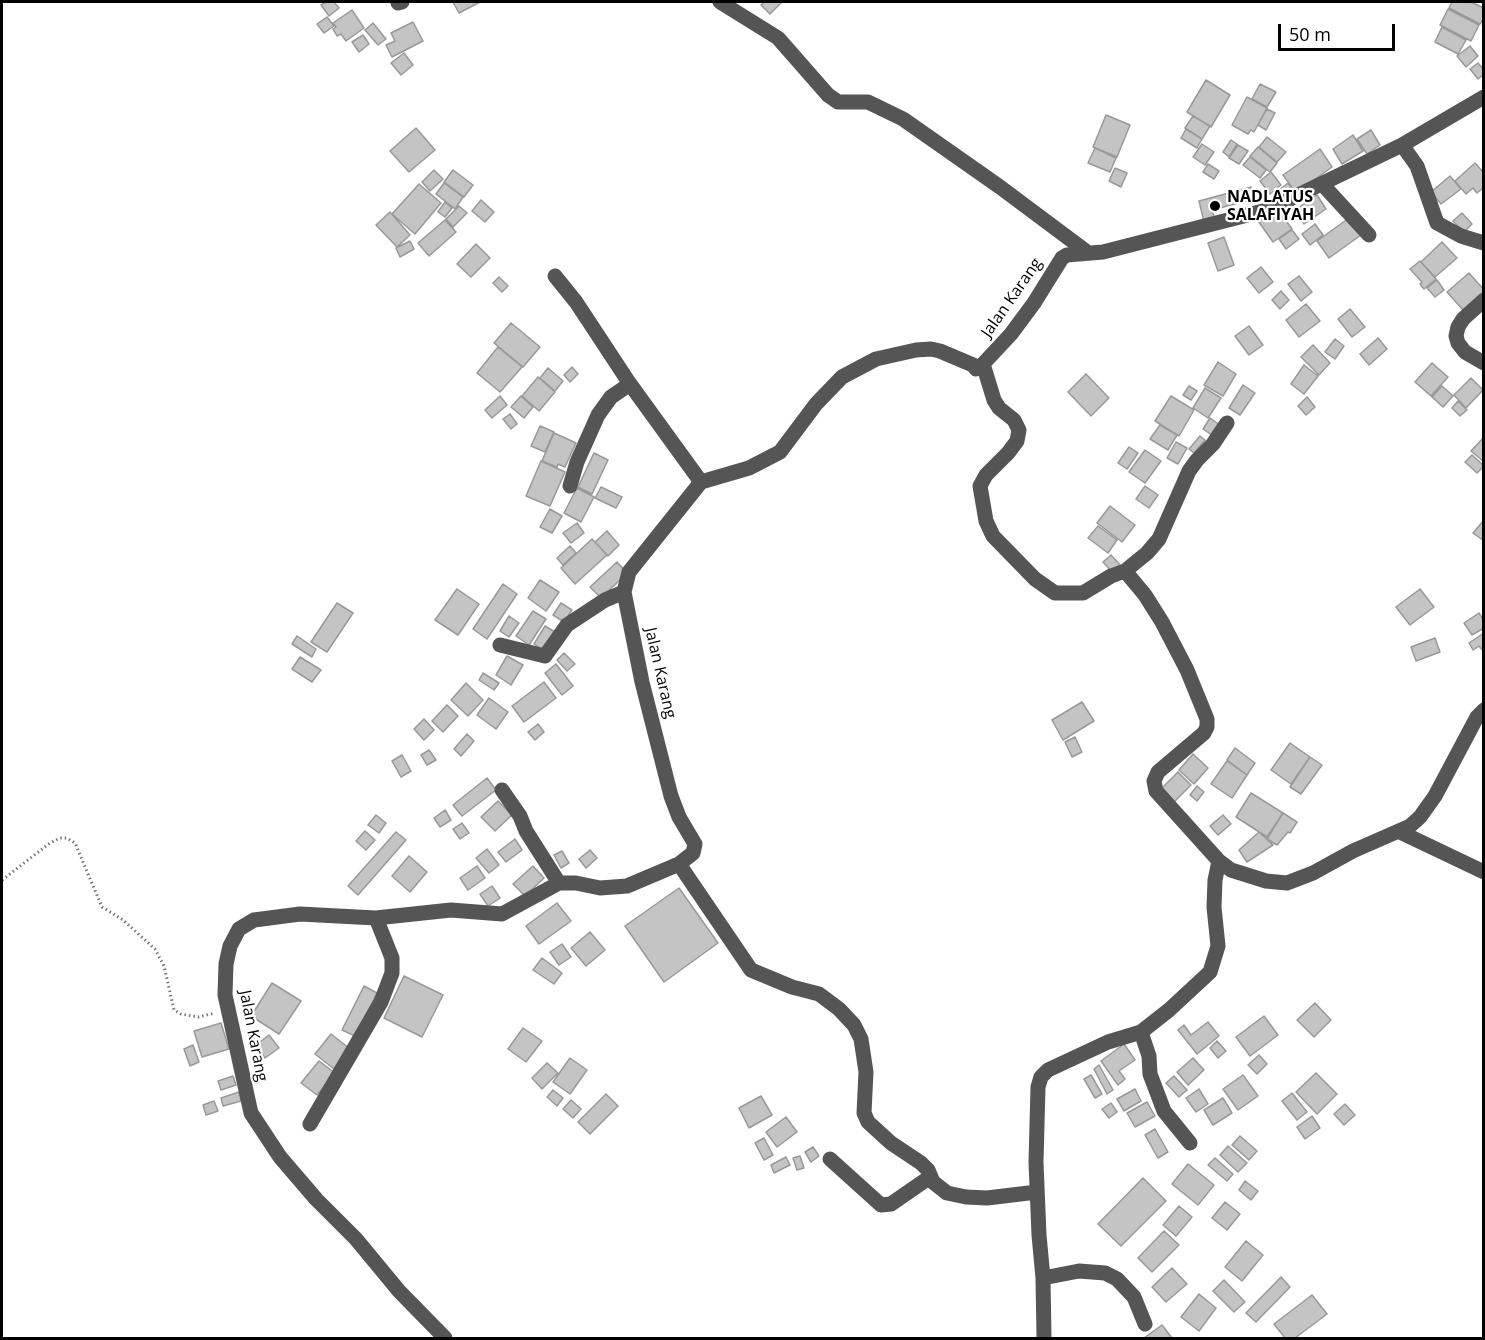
<!DOCTYPE html>
<style>
body{margin:0}
#map{position:relative;width:1485px;height:1340px;overflow:hidden;background:#fff;font-family:"Open Sans",sans-serif}
canvas{display:block}
.frame{position:absolute;inset:0;border:3px solid #000;pointer-events:none}
.scale{position:absolute;left:1278px;top:24px;width:117px;height:27px;box-sizing:border-box;border:3px solid #000;border-top:0;padding-left:8px;font-size:18px;line-height:21px;white-space:nowrap;color:#000;-webkit-text-stroke:4px #fff;paint-order:stroke}
</style>
<div id="map">
<canvas width="1485" height="1340"></canvas>
<div class="frame"></div>
<div class="scale">50 m</div>
</div>
<script>
const g = document.querySelector('canvas').getContext('2d');
g.lineJoin = 'round';
function fillPath(path, color) {
  g.fillStyle = color;
  g.fill(path, 'evenodd');
}
function toPath(rows) {
  const path = new Path2D();
  for (const r of rows) {
    path.moveTo(r[0], r[1]);
    for (let i = 2; i < r.length; i += 2) path.lineTo(r[i], r[i + 1]);
  }
  return path;
}
function trace(path, color, width, dash) {
  g.strokeStyle = color;
  g.lineWidth = width;
  g.lineCap = dash ? 'butt' : 'round';
  g.setLineDash(dash || []);
  g.stroke(path);
}
function write(font, color, halo, rows, align = 'center') {
  g.font = font + ' "Open Sans",sans-serif';
  g.lineWidth = 4.5;
  g.setLineDash([]);
  g.textBaseline = 'middle';
  g.strokeStyle = halo;
  g.fillStyle = color;
  for (const [text, x, y, turn = 0] of rows) {
    g.save();
    g.translate(x, y);
    g.rotate((+turn || 0) * Math.PI / 180);
    g.textAlign = isNaN(turn) ? turn : align;
    if (halo) g.strokeText(text, 0, 0);
    g.fillText(text, 0, 0);
    g.restore();
  }
}
const building = toPath([
 [326,2,334,2,339,8,329,16,321,5,326,2],
 [453,2,480,2,459,13,453,2],
 [764,2,782,2,770,14,761,5,764,2],
 [1452,2,1471,2,1484,8,1484,18,1480,24,1449,8,1452,2],
 [1448,9,1479,25,1471,41,1440,25,1448,9],
 [352,10,364,28,346,41,341,34,337,36,333,29,336,27,333,23,352,10],
 [327,17,334,26,324,33,317,24,327,17],
 [413,22,423,41,392,57,386,45,395,41,391,33,413,22],
 [373,23,386,39,378,45,365,30,373,23],
 [1442,27,1466,40,1458,54,1435,42,1442,27],
 [363,35,369,44,359,52,352,42,363,35],
 [1470,46,1478,56,1466,67,1457,56,1470,46],
 [404,53,413,65,401,75,391,63,404,53],
 [1478,63,1484,70,1484,74,1478,79,1470,69,1478,63],
 [1206,80,1230,95,1211,127,1187,112,1206,80],
 [1260,84,1276,92,1267,107,1252,99,1260,84],
 [1247,97,1267,108,1254,132,1251,130,1248,134,1232,125,1247,97],
 [1267,109,1275,113,1266,130,1258,125,1267,109],
 [1106,115,1130,125,1117,157,1093,147,1106,115],
 [1193,116,1210,126,1202,139,1185,128,1193,116],
 [416,128,435,150,409,172,390,151,416,128],
 [1186,129,1202,139,1197,148,1181,138,1186,129],
 [1371,130,1380,145,1367,154,1357,139,1371,130],
 [1353,135,1363,151,1342,164,1333,149,1353,135],
 [1267,137,1286,152,1277,162,1259,147,1267,137],
 [1231,140,1237,144,1229,157,1223,152,1231,140],
 [1202,144,1214,152,1205,165,1193,157,1202,144],
 [1238,145,1248,151,1239,164,1229,158,1238,145],
 [1258,147,1277,163,1270,172,1250,156,1258,147],
 [1095,148,1116,158,1110,172,1088,163,1095,148],
 [1320,149,1332,167,1296,193,1283,175,1320,149],
 [1250,157,1266,170,1260,178,1243,165,1250,157],
 [1475,163,1484,173,1484,187,1477,193,1473,188,1466,194,1455,181,1475,163],
 [1208,164,1219,171,1214,179,1203,172,1208,164],
 [1115,168,1127,173,1121,187,1109,181,1115,168],
 [434,170,443,179,430,191,422,182,434,170],
 [453,170,473,185,464,197,444,182,453,170],
 [1271,172,1281,185,1270,194,1260,181,1271,172],
 [1450,176,1461,189,1441,204,1431,192,1450,176],
 [444,183,463,197,455,209,436,194,444,183],
 [1288,183,1292,189,1279,199,1275,193,1288,183],
 [419,184,441,203,415,234,392,214,419,184],
 [1251,187,1254,199,1212,210,1215,220,1204,222,1199,201,1251,187],
 [1317,195,1326,209,1304,224,1295,210,1317,195],
 [481,200,494,212,485,222,472,211,481,200],
 [445,202,452,208,445,217,438,212,445,202],
 [459,206,467,213,453,227,446,219,459,206],
 [1277,208,1292,229,1273,242,1258,221,1277,208],
 [390,212,410,235,397,247,376,225,390,212],
 [1462,213,1472,224,1464,232,1453,221,1462,213],
 [1349,218,1361,235,1329,258,1317,241,1349,218],
 [445,220,456,232,429,256,418,243,445,220],
 [1315,224,1323,235,1310,245,1302,234,1315,224],
 [1292,230,1299,239,1286,249,1279,239,1292,230],
 [1224,237,1234,265,1218,271,1208,243,1224,237],
 [410,241,414,249,400,257,396,248,410,241],
 [1442,242,1457,258,1435,277,1421,262,1442,242],
 [476,244,490,258,471,277,457,264,476,244],
 [1420,261,1436,279,1424,289,1420,284,1422,282,1410,269,1420,261],
 [1261,267,1273,282,1259,293,1247,278,1261,267],
 [1469,273,1484,290,1484,293,1463,310,1447,292,1469,273],
 [1299,276,1312,292,1301,301,1288,284,1299,276],
 [499,277,508,286,502,292,493,283,499,277],
 [1437,280,1444,290,1435,297,1427,288,1437,280],
 [1281,291,1289,300,1280,309,1272,300,1281,291],
 [1306,304,1320,321,1299,337,1286,320,1306,304],
 [1350,309,1365,327,1352,337,1338,319,1350,309],
 [511,323,540,347,523,367,494,343,511,323],
 [1249,326,1263,345,1249,355,1235,336,1249,326],
 [1378,338,1387,349,1369,365,1360,354,1378,338],
 [1335,339,1344,346,1335,359,1325,352,1335,339],
 [1313,345,1330,363,1319,375,1301,357,1313,345],
 [498,347,522,367,500,392,477,373,498,347],
 [1218,362,1236,374,1223,396,1204,385,1218,362],
 [1432,363,1448,377,1431,396,1415,382,1432,363],
 [1304,365,1318,376,1304,394,1291,384,1304,365],
 [572,367,578,374,570,382,564,375,572,367],
 [548,368,563,381,555,391,540,378,548,368],
 [1086,374,1109,398,1091,416,1068,392,1086,374],
 [538,377,555,392,539,411,522,396,538,377],
 [1471,378,1483,390,1466,408,1454,395,1471,378],
 [1243,385,1255,393,1240,415,1229,408,1243,385],
 [1189,386,1197,391,1191,400,1183,395,1189,386],
 [1442,386,1453,396,1443,407,1432,397,1442,386],
 [1205,388,1221,398,1208,418,1193,408,1205,388],
 [500,396,507,405,492,418,485,410,500,396],
 [521,396,533,407,524,418,511,407,521,396],
 [1171,396,1194,410,1179,436,1155,421,1171,396],
 [1307,397,1315,407,1306,415,1298,406,1307,397],
 [1458,401,1467,410,1460,416,1452,408,1458,401],
 [510,414,517,424,511,429,503,419,510,414],
 [1210,418,1220,425,1213,436,1203,429,1210,418],
 [1160,425,1177,435,1168,450,1150,439,1160,425],
 [540,426,554,432,545,452,531,446,540,426],
 [554,433,576,443,565,467,558,464,557,467,542,461,554,433],
 [1200,436,1205,440,1194,453,1189,449,1200,436],
 [1484,437,1484,462,1471,451,1484,437],
 [1176,442,1187,448,1178,464,1167,458,1176,442],
 [1129,447,1138,453,1127,469,1118,463,1129,447],
 [1145,450,1161,461,1145,483,1129,472,1145,450],
 [594,453,608,460,592,494,578,487,594,453],
 [1472,455,1484,466,1477,473,1465,462,1472,455],
 [541,461,565,472,550,506,526,496,541,461],
 [1145,486,1158,495,1149,508,1136,499,1145,486],
 [601,487,622,497,616,508,595,498,601,487],
 [577,488,594,497,581,522,564,513,577,488],
 [1110,506,1135,525,1122,542,1097,523,1110,506],
 [550,509,562,516,552,533,540,527,550,509],
 [1484,520,1484,541,1473,533,1484,520],
 [577,523,584,533,571,543,563,533,577,523],
 [1098,526,1117,540,1108,553,1088,538,1098,526],
 [607,531,619,545,608,556,595,542,607,531],
 [592,539,607,555,575,584,561,568,592,539],
 [570,546,576,553,563,565,557,558,570,546],
 [1111,555,1122,567,1114,574,1103,562,1111,555],
 [617,562,627,573,601,598,590,587,617,562],
 [540,580,559,592,546,611,528,598,540,580],
 [503,584,517,594,487,639,473,629,503,584],
 [457,589,479,604,458,635,435,620,457,589],
 [1420,589,1434,607,1410,625,1396,607,1420,589],
 [337,603,353,613,327,652,311,642,337,603],
 [561,603,572,610,564,622,553,615,561,603],
 [533,611,546,619,529,645,516,636,533,611],
 [1479,613,1484,621,1484,628,1472,635,1464,623,1479,613],
 [509,616,519,623,509,637,500,631,509,616],
 [545,626,555,632,544,651,534,644,545,626],
 [1484,633,1484,652,1479,646,1473,650,1469,643,1484,633],
 [297,636,316,649,312,657,292,644,297,636],
 [1435,638,1440,652,1416,661,1411,647,1435,638],
 [564,653,575,664,567,671,557,660,564,653],
 [507,656,523,665,511,685,496,675,507,656],
 [300,657,321,670,312,682,292,669,300,657],
 [556,664,573,686,562,695,545,673,556,664],
 [483,673,499,683,494,690,479,680,483,673],
 [544,682,556,698,524,722,512,706,544,682],
 [466,683,483,700,468,716,451,700,466,683],
 [489,698,508,712,496,729,477,715,489,698],
 [1082,702,1094,721,1063,740,1052,720,1082,702],
 [447,705,458,716,443,732,432,721,447,705],
 [424,719,434,730,424,740,414,729,424,719],
 [538,724,544,732,535,740,528,732,538,724],
 [467,734,474,741,461,756,454,749,467,734],
 [1075,737,1082,752,1072,757,1065,742,1075,737],
 [1290,743,1310,757,1291,784,1271,770,1290,743],
 [1235,748,1255,763,1247,775,1227,760,1235,748],
 [429,750,436,760,427,765,421,755,429,750],
 [1193,754,1208,768,1194,784,1179,770,1193,754],
 [402,755,411,771,401,777,392,761,402,755],
 [1310,757,1322,765,1301,794,1290,787,1310,757],
 [1227,761,1247,775,1232,798,1211,784,1227,761],
 [1178,772,1191,785,1174,802,1161,789,1178,772],
 [487,778,496,790,462,816,453,805,487,778],
 [1197,786,1204,792,1197,801,1190,795,1197,786],
 [1251,793,1283,813,1267,837,1236,817,1251,793],
 [498,801,512,815,495,831,481,817,498,801],
 [445,810,451,820,440,827,434,818,445,810],
 [1283,813,1297,822,1290,833,1288,832,1277,845,1267,839,1283,813],
 [376,815,386,823,379,833,368,825,376,815],
 [1223,815,1231,824,1218,835,1210,826,1223,815],
 [462,823,469,833,460,839,453,829,462,823],
 [365,831,375,840,366,850,356,841,365,831],
 [396,832,406,840,358,895,348,886,396,832],
 [1259,832,1273,845,1247,862,1239,850,1259,832],
 [515,839,522,850,506,862,498,852,515,839],
 [487,849,499,865,489,873,476,858,487,849],
 [590,850,597,858,586,868,579,859,590,850],
 [562,851,569,863,561,868,554,855,562,851],
 [409,856,427,872,410,892,392,876,409,856],
 [477,866,485,878,468,890,460,878,477,866],
 [533,866,544,878,525,896,513,884,533,866],
 [492,886,500,898,488,906,480,894,492,886],
 [679,888,718,943,664,982,625,926,679,888],
 [557,903,571,921,539,944,526,926,557,903],
 [590,932,605,950,586,966,571,948,590,932],
 [562,944,571,957,559,965,550,952,562,944],
 [542,958,562,973,554,984,533,970,542,958],
 [404,976,443,995,422,1037,384,1018,404,976],
 [272,983,301,1001,279,1034,251,1016,272,983],
 [364,986,377,993,355,1036,342,1030,364,986],
 [1315,1003,1331,1020,1314,1037,1297,1020,1315,1003],
 [1264,1016,1278,1035,1250,1056,1236,1037,1264,1016],
 [1208,1022,1219,1036,1197,1054,1178,1030,1184,1025,1191,1035,1208,1022],
 [221,1023,229,1049,202,1057,194,1031,221,1023],
 [523,1028,542,1041,526,1062,508,1049,523,1028],
 [331,1034,350,1049,334,1069,315,1054,331,1034],
 [269,1035,279,1048,265,1058,256,1045,269,1035],
 [1217,1041,1226,1051,1218,1058,1210,1048,1217,1041],
 [1124,1044,1135,1060,1119,1071,1125,1079,1118,1085,1101,1061,1124,1044],
 [193,1045,199,1062,190,1066,184,1049,193,1045],
 [1259,1055,1267,1064,1257,1074,1248,1065,1259,1055],
 [570,1058,587,1070,570,1094,553,1082,570,1058],
 [1193,1058,1204,1070,1188,1085,1177,1072,1193,1058],
 [319,1061,335,1073,317,1095,301,1083,319,1061],
 [547,1063,558,1073,542,1089,532,1078,547,1063],
 [1099,1065,1113,1090,1107,1094,1094,1069,1099,1065],
 [1316,1073,1337,1094,1317,1114,1296,1092,1316,1073],
 [1091,1075,1102,1094,1095,1098,1084,1079,1091,1075],
 [1243,1075,1258,1096,1238,1110,1223,1089,1243,1075],
 [233,1076,236,1085,221,1090,218,1081,233,1076],
 [1174,1076,1187,1090,1179,1097,1166,1083,1174,1076],
 [1135,1089,1141,1101,1124,1111,1117,1099,1135,1089],
 [1199,1089,1208,1104,1196,1112,1186,1098,1199,1089],
 [553,1090,563,1098,557,1106,547,1097,553,1090],
 [239,1092,241,1101,223,1106,221,1098,239,1092],
 [1292,1093,1307,1112,1297,1120,1282,1101,1292,1093],
 [606,1094,618,1106,590,1134,578,1122,606,1094],
 [761,1096,772,1115,749,1128,739,1108,761,1096],
 [1223,1098,1232,1113,1213,1125,1204,1110,1223,1098],
 [571,1100,581,1109,573,1118,563,1109,571,1100],
 [214,1101,218,1111,206,1115,203,1105,214,1101],
 [1147,1102,1155,1116,1135,1127,1127,1113,1147,1102],
 [1111,1103,1117,1112,1109,1118,1102,1109,1111,1103],
 [1345,1104,1355,1115,1344,1125,1334,1114,1345,1104],
 [1312,1116,1320,1128,1305,1139,1297,1127,1312,1116],
 [786,1117,797,1132,777,1147,766,1132,786,1117],
 [1155,1129,1168,1152,1158,1158,1145,1135,1155,1129],
 [1240,1136,1257,1151,1249,1160,1232,1145,1240,1136],
 [764,1138,773,1155,764,1160,755,1143,764,1138],
 [1228,1146,1247,1163,1238,1172,1220,1155,1228,1146],
 [813,1147,819,1156,811,1162,805,1152,813,1147],
 [800,1156,804,1168,797,1170,793,1158,800,1156],
 [786,1157,790,1165,774,1173,771,1165,786,1157],
 [1215,1158,1233,1174,1227,1181,1208,1165,1215,1158],
 [1188,1164,1214,1185,1198,1205,1172,1184,1188,1164],
 [1143,1178,1166,1201,1121,1246,1098,1224,1143,1178],
 [1245,1181,1258,1191,1251,1200,1239,1190,1245,1181],
 [1225,1202,1240,1214,1227,1230,1212,1218,1225,1202],
 [1179,1206,1192,1217,1176,1236,1163,1225,1179,1206],
 [1164,1231,1179,1245,1152,1272,1138,1258,1164,1231],
 [1246,1241,1263,1255,1242,1281,1225,1267,1246,1241],
 [1172,1268,1187,1284,1166,1302,1152,1287,1172,1268],
 [1281,1277,1290,1287,1256,1322,1246,1313,1281,1277],
 [1224,1280,1245,1302,1234,1312,1213,1291,1224,1280],
 [1199,1294,1216,1308,1199,1331,1181,1317,1199,1294],
 [1312,1295,1327,1314,1295,1338,1285,1338,1274,1324,1312,1295],
 [1162,1325,1172,1338,1144,1338,1162,1325]
]);
const path = toPath([
 [2,880,50,843,60,838,67,838,75,843,102,907,123,920,155,949,164,966,174,1010,181,1014,198,1017,215,1013]
]);
const minor = toPath([
 [720,2,778,38,828,95,838,102,868,102,903,119,1000,187,1087,252],
 [398,3,402,2],
 [1402,145,1417,166,1437,223,1461,236,1484,243],
 [1323,185,1369,235],
 [555,276,576,302,630,384,701,482],
 [1484,300,1463,319,1458,327,1456,336,1458,343,1465,352,1484,363],
 [983,364,994,400,999,408,1014,420,1019,430,1017,441,1008,453,986,475,980,486,986,521,993,536,1035,579,1055,593,1083,593,1111,576,1125,571,1145,595,1162,622,1187,670,1207,719,1207,727,1204,733,1158,772,1154,781,1156,791,1219,861,1231,870,1266,881,1287,883,1313,873,1353,851,1410,826,1420,817,1435,796,1477,717,1484,710],
 [570,486,577,462,598,415,611,397,630,384],
 [1125,571,1147,553,1159,539,1189,471,1197,460,1213,444,1227,423],
 [500,645,545,656,567,625,605,600,624,592],
 [502,790,520,816,526,831,559,883],
 [1400,832,1484,872],
 [679,864,751,970,792,987,819,994,839,1009,854,1025,861,1039,866,1072,864,1113,868,1122,891,1143,921,1163,928,1170,933,1182,947,1193,966,1197,987,1198,1037,1192],
 [1141,1032,1149,1056,1150,1074,1164,1111,1190,1143],
 [310,1124,381,1002,392,973,392,958,376,918],
 [830,1159,881,1205,891,1204,930,1177],
 [1043,1278,1079,1271,1105,1273,1117,1279,1134,1297,1145,1324],
 [445,1338,399,1291,356,1239,316,1199,280,1157,251,1113,225,995,226,964,230,946,239,929,254,920,300,914,376,918,451,910,502,914,559,883,576,883,600,888,627,886,679,864,693,853,695,844,679,817,671,796,642,682,624,592,629,572,701,482,749,468,780,452,816,404,842,377,876,359,916,350,931,349,940,351,973,365,976,369,983,364,1011,334,1034,303,1062,258,1067,255,1103,252,1267,210,1402,145,1484,97],
 [1044,1338,1043,1278,1039,1235,1036,1162,1038,1087,1041,1077,1048,1070,1108,1042,1141,1032,1169,1010,1210,972,1218,946,1214,907,1215,880,1219,861]
]);
const markers = [
 [1215,206,6,"#000"]
];
const poiNames = [
 ["NADLATUS",1227,197],
 ["SALAFIYAH",1227,215]
];
const streetNames = [
 ["Jalan Karang",1012,298,-55],
 ["Jalan Karang",660,673,77],
 ["Jalan Karang",253,1036,79]
];
fillPath(building, '#c4c4c4');
trace(building, '#999', 1.5);
trace(path, '#777', 3, [1.5, 3]);
trace(minor, '#555', 15);
for (const [x, y, r, color] of markers) {
  const dot = new Path2D();
  dot.arc(x, y, r, 0, 2 * Math.PI);
  g.fillStyle = color;
  g.fill(dot);
  trace(dot, '#fff', 2);
}
write('bold 16px', '#000', '#fff', poiNames, 'left');
write('16px', '#000', '#fff', streetNames);
</script>
